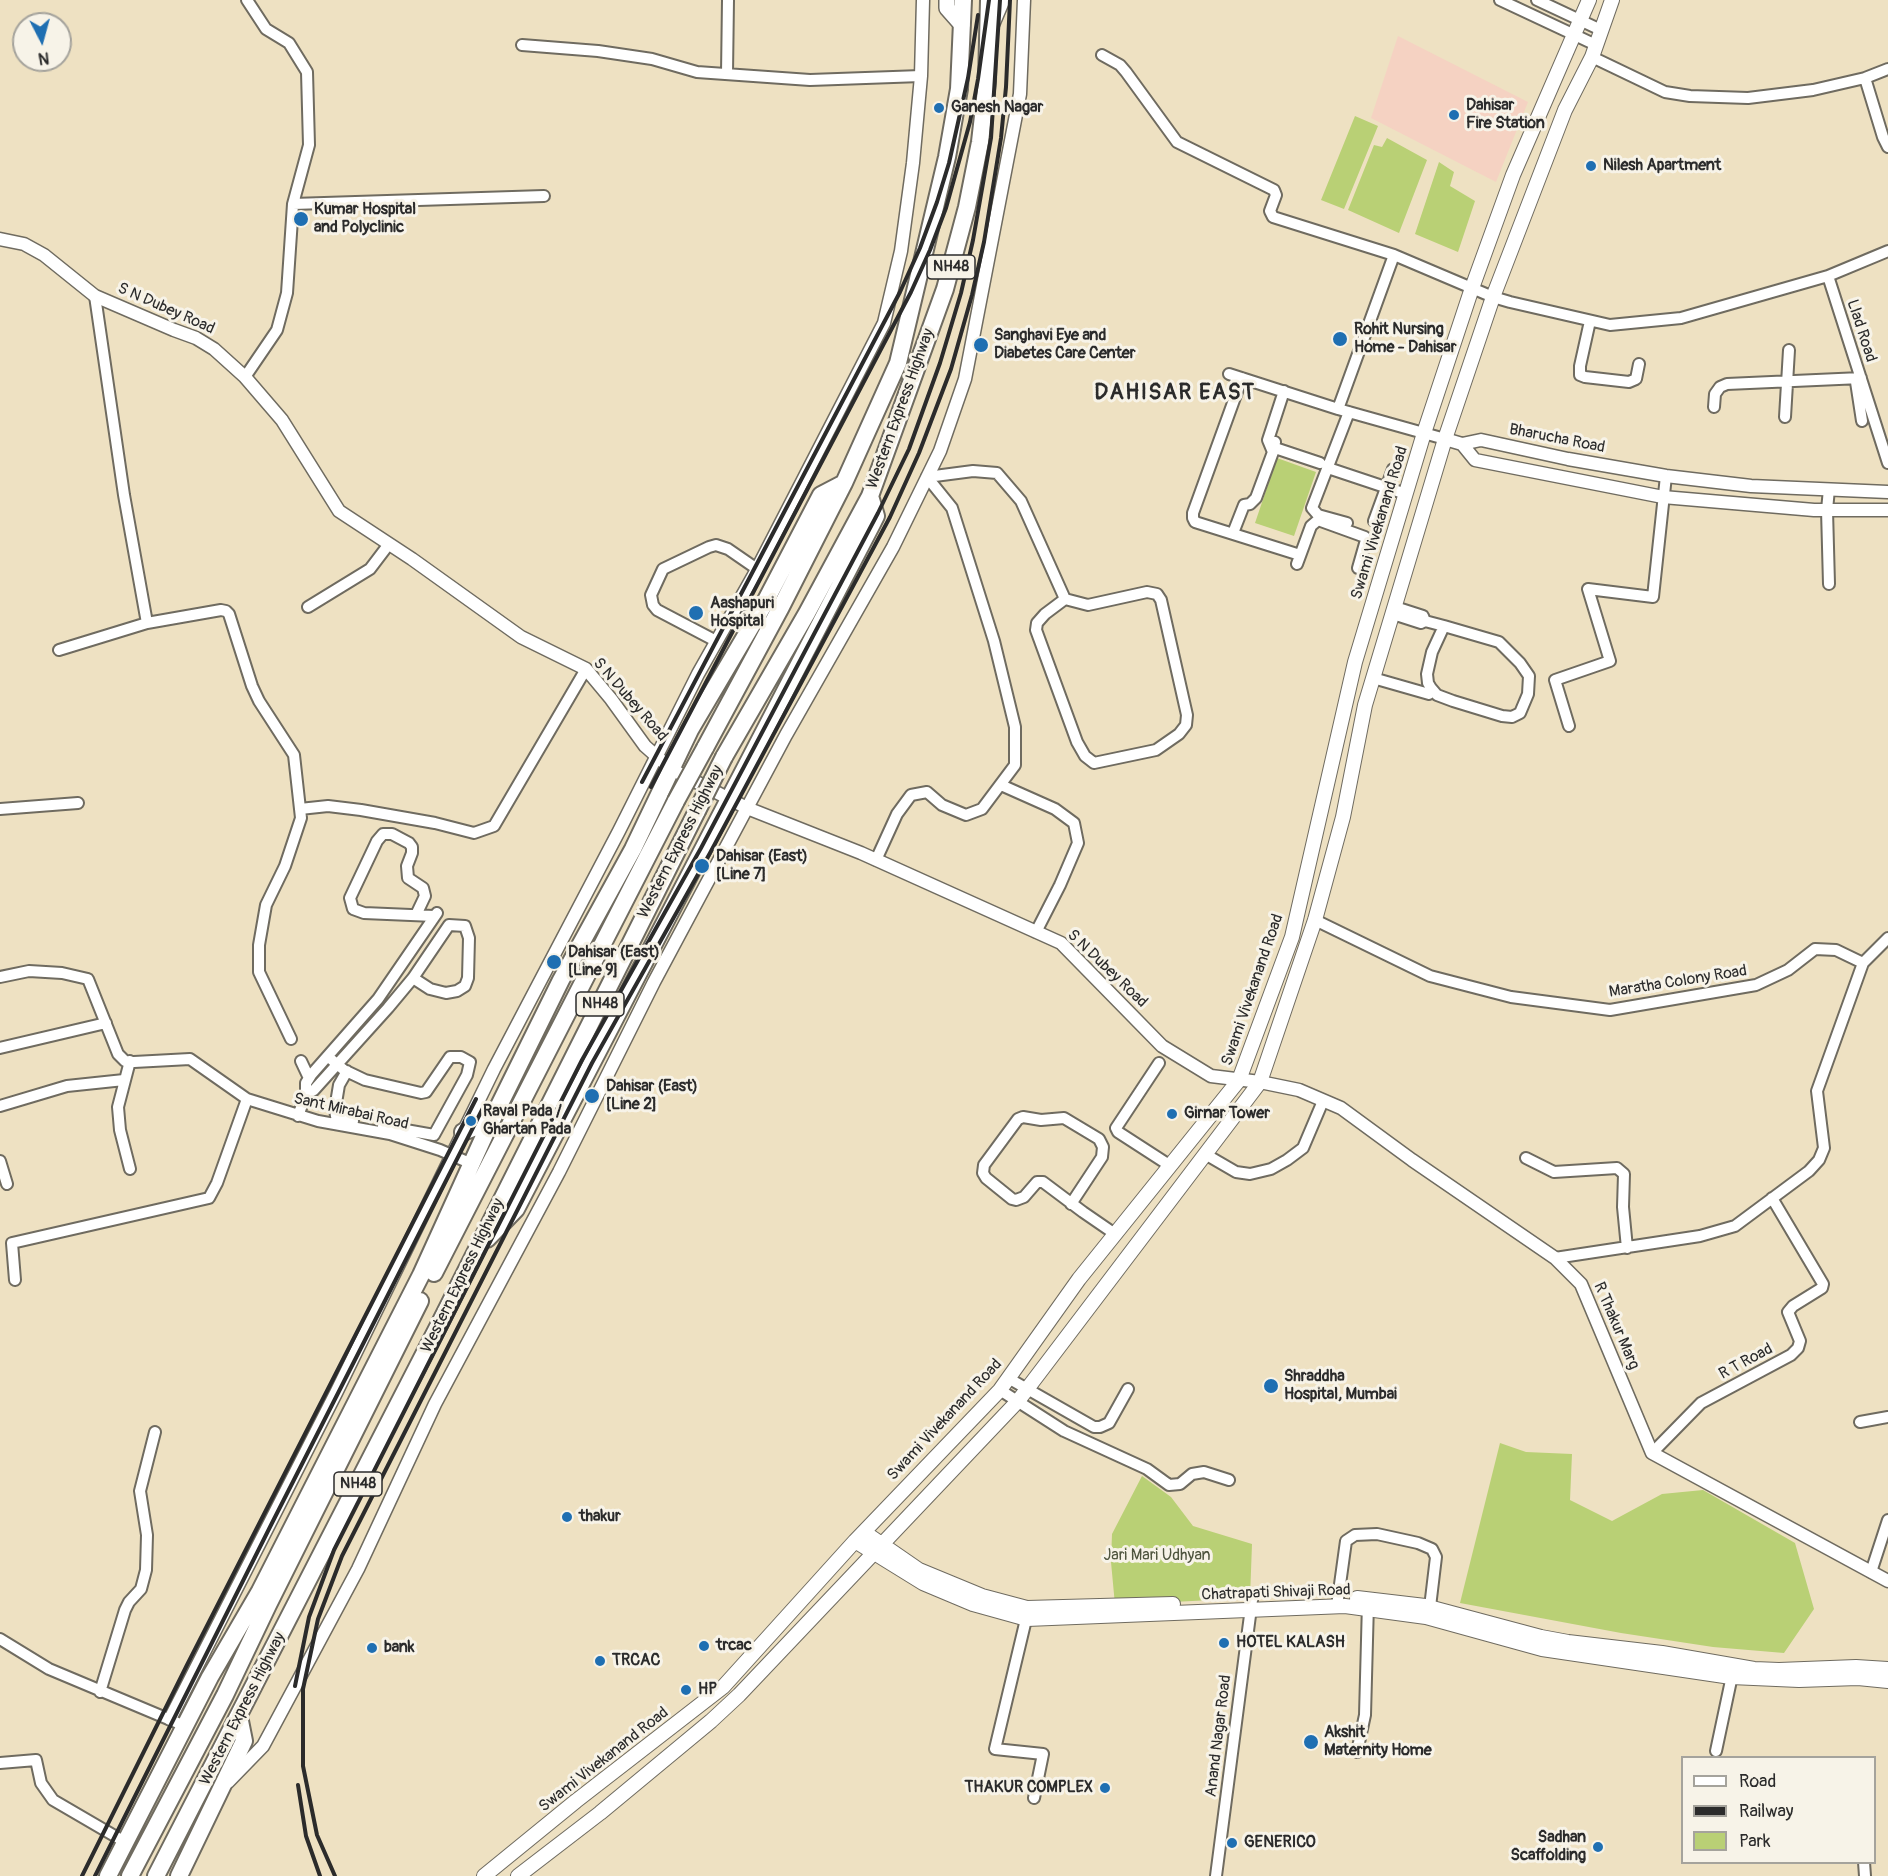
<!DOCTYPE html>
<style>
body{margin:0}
#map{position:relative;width:1888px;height:1876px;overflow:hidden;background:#eee1c2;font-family:Pangolin,sans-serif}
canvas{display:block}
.legend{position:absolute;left:1681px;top:1756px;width:195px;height:108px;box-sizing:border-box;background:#f7f3e8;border:2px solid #a5a39c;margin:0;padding:8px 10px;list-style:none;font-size:18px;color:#2b2b2b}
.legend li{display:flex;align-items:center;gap:12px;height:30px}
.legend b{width:30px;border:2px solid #a5a39c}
.north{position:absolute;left:12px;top:12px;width:60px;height:60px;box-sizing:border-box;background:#f7f3e8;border:2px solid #a5a39c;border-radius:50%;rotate:174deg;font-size:16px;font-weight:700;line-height:24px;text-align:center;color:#2b2b2b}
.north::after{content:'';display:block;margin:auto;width:21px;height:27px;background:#1f6fb2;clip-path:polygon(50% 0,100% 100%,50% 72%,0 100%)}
</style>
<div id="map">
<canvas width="1888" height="1876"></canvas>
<ul class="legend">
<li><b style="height:8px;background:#fff"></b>Road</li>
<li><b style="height:8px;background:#2b2b2b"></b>Railway</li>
<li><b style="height:16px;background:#b9d075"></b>Park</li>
</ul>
<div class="north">N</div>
</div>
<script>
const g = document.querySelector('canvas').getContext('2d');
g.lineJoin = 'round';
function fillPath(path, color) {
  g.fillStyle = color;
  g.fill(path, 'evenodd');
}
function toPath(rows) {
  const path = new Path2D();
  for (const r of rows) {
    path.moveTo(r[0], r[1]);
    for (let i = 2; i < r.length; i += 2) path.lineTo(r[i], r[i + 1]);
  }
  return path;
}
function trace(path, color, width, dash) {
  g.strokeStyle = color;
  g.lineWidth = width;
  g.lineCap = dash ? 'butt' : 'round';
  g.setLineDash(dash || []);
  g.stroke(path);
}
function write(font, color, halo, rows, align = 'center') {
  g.font = font + ' Pangolin,sans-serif';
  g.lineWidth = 6;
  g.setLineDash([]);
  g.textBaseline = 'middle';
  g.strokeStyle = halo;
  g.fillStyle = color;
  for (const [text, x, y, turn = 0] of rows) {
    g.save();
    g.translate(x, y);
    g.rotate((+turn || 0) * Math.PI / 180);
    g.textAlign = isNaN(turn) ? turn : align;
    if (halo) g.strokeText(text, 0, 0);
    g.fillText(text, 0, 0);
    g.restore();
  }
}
const built = toPath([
 [1398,36,1528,102,1496,182,1371,118]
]);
const green = toPath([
 [1355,116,1378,126,1344,209,1321,200],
 [1387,138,1427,160,1399,233,1348,210,1374,145,1382,147],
 [1439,162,1454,172,1450,186,1475,201,1458,252,1415,234],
 [1277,458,1316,472,1294,536,1255,523],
 [1500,1443,1526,1452,1572,1454,1570,1500,1612,1521,1662,1494,1703,1490,1795,1543,1814,1609,1784,1653,1713,1647,1621,1633,1460,1603],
 [1142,1476,1171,1497,1193,1526,1252,1544,1250,1598,1115,1605,1111,1562,1112,1534]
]);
const minor = toPath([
 [1500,0,1596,45],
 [1537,0,1601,30],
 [522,45,598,51,652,59,697,72,810,80,921,76],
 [1102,55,1120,65,1126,72,1177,142,1274,190,1276,195,1270,211,1273,217,1394,255,1493,297,1510,302,1610,325,1681,318,1828,276,1888,251],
 [1592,57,1665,92,1690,96,1748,98,1813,90,1865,78,1888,69],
 [727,74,728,0],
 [1865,78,1883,137,1888,147],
 [293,204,544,196],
 [1828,276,1888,463],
 [95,296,124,495,147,623],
 [1590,321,1580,366,1580,375,1585,377,1629,382,1636,379,1639,364],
 [1229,374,1338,409,1445,439],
 [245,377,277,330,287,293,293,204,309,145,307,72,289,43,266,29,247,0],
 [1242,378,1193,513,1193,518,1195,522,1300,555],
 [1856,382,1862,421],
 [1714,407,1715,394,1720,387,1727,384,1861,378],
 [1338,409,1394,255],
 [1785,417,1789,350],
 [1275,442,1274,447,1278,449,1320,463],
 [1328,468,1406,494],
 [927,477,973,471,997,473,1021,501,1065,599,1088,605,1147,592,1157,594,1161,600,1187,715,1186,725,1179,734,1156,750,1094,763,1085,756,1077,742,1036,630,1037,623,1045,614,1065,599],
 [1374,521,1393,469],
 [1347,523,1318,515,1312,508,1349,412],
 [1233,533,1244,505,1250,504,1256,498,1273,452,1268,440,1284,391],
 [1297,564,1311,526,1318,520,1365,537,1366,540,1358,568],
 [1829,584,1827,510,1829,489],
 [308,607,370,569,389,544],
 [1395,607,1423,616,1425,621],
 [1393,614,1421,623,1425,621,1444,626,1499,642,1520,663,1529,676,1528,694,1520,713,1512,717,1502,716,1453,701,1437,695,1431,688,1428,683,1427,674,1432,652,1444,626],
 [716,641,657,610,653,605,651,595,663,569,709,547,716,545,728,549,757,569],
 [59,650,147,623,221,610,226,611,229,614,252,686,259,701,294,755,300,809,328,806,361,810,435,823,474,833,494,826,586,669],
 [1373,678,1429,694],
 [1569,726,1555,680,1610,661,1588,589,1653,597,1666,476],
 [1001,785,1055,809,1074,823,1078,843,1060,885,1036,932],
 [0,809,78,803],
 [876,860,897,814,911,795,927,792,942,805,966,815,982,809,1015,765,1015,727,994,641,952,508,927,477],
 [416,915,425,896,423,888,408,878,407,866,412,853,412,847,409,843,392,834,383,834,377,841,350,898,353,909,364,913,434,916],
 [1315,920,1430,976,1511,997,1610,1010,1756,985,1788,970,1815,949,1836,950,1863,963,1888,938],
 [0,977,29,971,62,973,88,979,118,1054,125,1061,134,1062,190,1059,247,1099,318,1121,390,1134,440,1150,472,1164],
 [413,978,430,989,446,993,457,991,465,986,468,978,469,938,465,926,449,925,413,978,388,1008,314,1090,306,1094,306,1083,311,1075,378,999,437,913],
 [291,1039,259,972,259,945,266,905,285,866,301,818,300,809],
 [0,1048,106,1023],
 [332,1060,344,1070,365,1080,421,1093,426,1092,450,1057,461,1057,470,1062,467,1075,434,1135,383,1126],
 [130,1061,118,1107,120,1130,130,1169],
 [301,1061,309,1078],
 [1159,1063,1116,1128,1118,1132,1169,1165],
 [347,1071,339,1085,335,1109,336,1116,353,1121],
 [0,1106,67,1086,124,1080],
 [298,1116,306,1094],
 [1205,1154,1236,1172,1250,1174,1271,1169,1287,1160,1303,1148,1323,1101],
 [1526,1158,1554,1172,1617,1168,1624,1174,1623,1207,1627,1248],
 [0,1161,7,1184],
 [1071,1204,1102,1157,1103,1147,1099,1139,1064,1118,1041,1120,1023,1117,1018,1119,984,1165,983,1173,986,1178,1012,1199,1016,1200,1024,1197,1037,1182,1043,1182,1083,1212,1115,1234],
 [1555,1258,1700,1236,1735,1226,1809,1171,1819,1160,1824,1148,1817,1091,1863,963],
 [15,1280,12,1243,209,1198,217,1183,247,1099],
 [1008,1378,1094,1427,1100,1427,1109,1423,1128,1389],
 [1000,1390,1064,1431,1147,1469,1169,1485,1180,1484,1192,1474,1204,1472,1229,1480],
 [1860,1422,1888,1417],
 [1652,1453,1701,1403,1791,1355,1798,1348,1800,1341,1788,1312,1793,1306,1822,1288,1823,1284,1772,1198],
 [1871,1572,1888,1520],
 [1337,1606,1346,1541,1355,1535,1377,1534,1418,1543,1432,1549,1436,1557,1430,1607],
 [1028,1611,995,1749,1043,1754,1034,1798],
 [0,1639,49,1669,185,1726],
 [100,1692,125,1610,129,1602,141,1589,146,1570,147,1535,140,1491,155,1432],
 [1716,1751,1733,1671],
 [1357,1752,1365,1715,1368,1603],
 [0,1763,36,1760,41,1783,53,1800,125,1842],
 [1864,1862,1865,1876],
 [1216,1876,1252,1600]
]);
const tertiary = toPath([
 [0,239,24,244,44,255,95,296,174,330,196,338,214,349,245,377,282,420,339,511,412,559,521,637,586,669,611,699,645,746,671,769,747,808,861,853,1061,943,1162,1046,1211,1076,1260,1082,1299,1090,1341,1108,1412,1160,1555,1258,1581,1284,1652,1453,1888,1581],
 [1445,439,1462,444,1481,440,1568,459,1666,476,1751,486,1888,492],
 [1462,444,1475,460,1663,497,1814,510,1888,510],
 [170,1719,336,1393,494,1069,619,831,698,674,754,575,884,323,901,251,913,163,921,76,923,0],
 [228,1782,263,1746,358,1569,435,1404,559,1172,654,982,786,735,893,547,940,451,965,379,1020,94,1024,0]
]);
const secondary = toPath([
 [864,1532,919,1570,982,1596,1027,1608,1173,1604],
 [855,1541,923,1583,973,1604,1027,1619,1345,1606,1426,1617,1542,1649,1731,1677,1799,1680,1858,1678,1888,1681],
 [1357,1598,1425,1606,1541,1637,1568,1642,1662,1653,1754,1669,1779,1670,1856,1667,1888,1669],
 [484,1876,576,1801,723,1687,855,1541,1000,1390,1079,1279,1239,1080,1292,937,1355,662,1424,433,1472,288,1513,175,1589,0],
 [518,1876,600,1813,711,1721,739,1695,1018,1401,1260,1082,1315,920,1343,817,1365,705,1445,439,1493,297,1565,110,1592,57,1612,0]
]);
const primary = toPath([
 [947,0,947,8,962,25],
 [990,28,1002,0]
]);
const trunk = toPath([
 [705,748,781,607,844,483,898,363,947,157,959,89,963,0],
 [724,757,807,613,870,496,945,289,967,207,980,142,987,81,989,0],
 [463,1132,492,1120],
 [487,1239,516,1209,872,524,876,516,870,496],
 [434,1273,676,801],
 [108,1876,210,1677,260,1591,421,1275,486,1132,561,980,633,849,690,730,762,608,821,495,844,483],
 [130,1876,225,1695,268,1605,420,1301],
 [156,1876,438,1327,697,811],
 [179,1876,244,1741,239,1716]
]);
const rail = toPath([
 [642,782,900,292,920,248,937,202,949,163,968,78,978,15],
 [651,787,911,292,930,250,946,208,970,122,978,79,989,0],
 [295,1686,309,1617,334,1550,582,1060,701,848,878,513,909,449,940,363,961,293,973,240,991,138,1000,0],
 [298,1785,306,1836,320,1876],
 [82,1876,187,1665,476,1099],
 [95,1876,272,1523,485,1104],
 [335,1876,317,1835,303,1766,303,1689,318,1619,342,1556,592,1063,710,853,890,517,919,453,951,369,972,295,984,242,1001,138,1006,87,1010,0]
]);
const trunkBridge = toPath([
 [676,801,705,748],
 [697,811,724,757]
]);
const markers = [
 [939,108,6,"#1f6fb2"],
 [1454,115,6,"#1f6fb2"],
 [1591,166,6,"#1f6fb2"],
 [301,219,8,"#1f6fb2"],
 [1340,339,8,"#1f6fb2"],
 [981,345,8,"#1f6fb2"],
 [696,613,8,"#1f6fb2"],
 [702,866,8,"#1f6fb2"],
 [554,962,8,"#1f6fb2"],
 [592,1096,8,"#1f6fb2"],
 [1172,1114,6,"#1f6fb2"],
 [471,1121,6,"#1f6fb2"],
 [1271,1386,8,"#1f6fb2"],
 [567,1517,6,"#1f6fb2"],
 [1224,1643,6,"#1f6fb2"],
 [704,1646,6,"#1f6fb2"],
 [372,1648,6,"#1f6fb2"],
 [600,1661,6,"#1f6fb2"],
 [686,1690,6,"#1f6fb2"],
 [1311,1742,8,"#1f6fb2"],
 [1105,1788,6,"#1f6fb2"],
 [1232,1843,6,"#1f6fb2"],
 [1598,1847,6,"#1f6fb2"]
];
const shields = [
 [951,267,48],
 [600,1004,48],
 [358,1484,48]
];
const shieldNames = [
 ["NH48",951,267],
 ["NH48",600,1004],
 ["NH48",358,1484]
];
const poiNames = [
 ["Dahisar",1466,106],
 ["Fire Station",1466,124],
 ["Ganesh Nagar",951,108],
 ["Nilesh Apartment",1603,166],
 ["Kumar Hospital",314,210],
 ["and Polyclinic",314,228],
 ["Rohit Nursing",1354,330],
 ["Home - Dahisar",1354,348],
 ["Sanghavi Eye and",994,336],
 ["Diabetes Care Center",994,354],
 ["Aashapuri",710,604],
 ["Hospital",710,622],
 ["Dahisar (East)",716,857],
 ["[Line 7]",716,875],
 ["Dahisar (East)",568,953],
 ["[Line 9]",568,971],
 ["Dahisar (East)",606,1087],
 ["[Line 2]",606,1105],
 ["Raval Pada /",483,1112],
 ["Ghartan Pada",483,1130],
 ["Girnar Tower",1184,1114],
 ["Shraddha",1284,1377],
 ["Hospital, Mumbai",1284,1395],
 ["thakur",579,1517],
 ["HOTEL KALASH",1236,1643],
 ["trcac",716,1646],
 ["bank",384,1648],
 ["TRCAC",612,1661],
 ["HP",698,1690],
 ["Akshit",1324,1733],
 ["Maternity Home",1324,1751],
 ["THAKUR COMPLEX",1093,1788,"right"],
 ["Sadhan",1586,1838,"right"],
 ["Scaffolding",1586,1856,"right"],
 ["GENERICO",1244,1843]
];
const streetNames = [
 ["S N Dubey Road",166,309,24],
 ["Llad Road",1861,331,72],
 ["Western Express Highway",901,409,-70],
 ["Bharucha Road",1557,439,11],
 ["Swami Vivekanand Road",1380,523,-73],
 ["S N Dubey Road",630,700,49],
 ["Western Express Highway",681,842,-63],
 ["S N Dubey Road",1107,969,44],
 ["Maratha Colony Road",1678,982,-9],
 ["Swami Vivekanand Road",1253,990,-71],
 ["Sant Mirabai Road",351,1112,13],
 ["Western Express Highway",463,1276,-64],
 ["R Thakur Marg",1616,1326,67],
 ["R T Road",1746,1362,-28],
 ["Swami Vivekanand Road",945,1420,-47],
 ["Chatrapati Shivaji Road",1276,1593,-2],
 ["Western Express Highway",243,1709,-63],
 ["Anand Nagar Road",1219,1736,-83],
 ["Swami Vivekanand Road",604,1760,-38]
];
const parkNames = [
 ["Jari Mari Udhyan",1157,1556]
];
const districtNames = [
 ["DAHISAR EAST",1175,393]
];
fillPath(built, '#f5d2c2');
fillPath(green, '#b9d075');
trace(minor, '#6f6b60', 14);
trace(tertiary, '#6f6b60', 15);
trace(secondary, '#6f6b60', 16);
trace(primary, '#6f6b60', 18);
trace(trunk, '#6f6b60', 20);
trace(minor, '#fff', 10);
trace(tertiary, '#fff', 12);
trace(secondary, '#fff', 14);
trace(primary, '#fff', 15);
trace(trunk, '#fff', 16);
trace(rail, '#2b2b2b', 4);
trace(trunkBridge, '#6f6b60', 20, []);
trace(trunkBridge, '#fff', 16);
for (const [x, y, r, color] of markers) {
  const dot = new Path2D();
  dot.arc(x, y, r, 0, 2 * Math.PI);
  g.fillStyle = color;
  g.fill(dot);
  trace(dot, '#f7f3e8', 2);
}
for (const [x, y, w] of shields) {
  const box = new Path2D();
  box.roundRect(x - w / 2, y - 12, w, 24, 4.5);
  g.fillStyle = '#f7f3e8';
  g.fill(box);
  trace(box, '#2b2b2b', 1.5);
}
write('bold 15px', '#2b2b2b', null, shieldNames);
write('bold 16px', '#2b2b2b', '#f7f3e8', poiNames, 'left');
write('16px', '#2b2b2b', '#f7f3e8', streetNames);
write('16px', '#4e543e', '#f7f3e8', parkNames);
g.letterSpacing = '1.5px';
write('bold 22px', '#2b2b2b', '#f7f3e8', districtNames);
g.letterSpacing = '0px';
</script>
